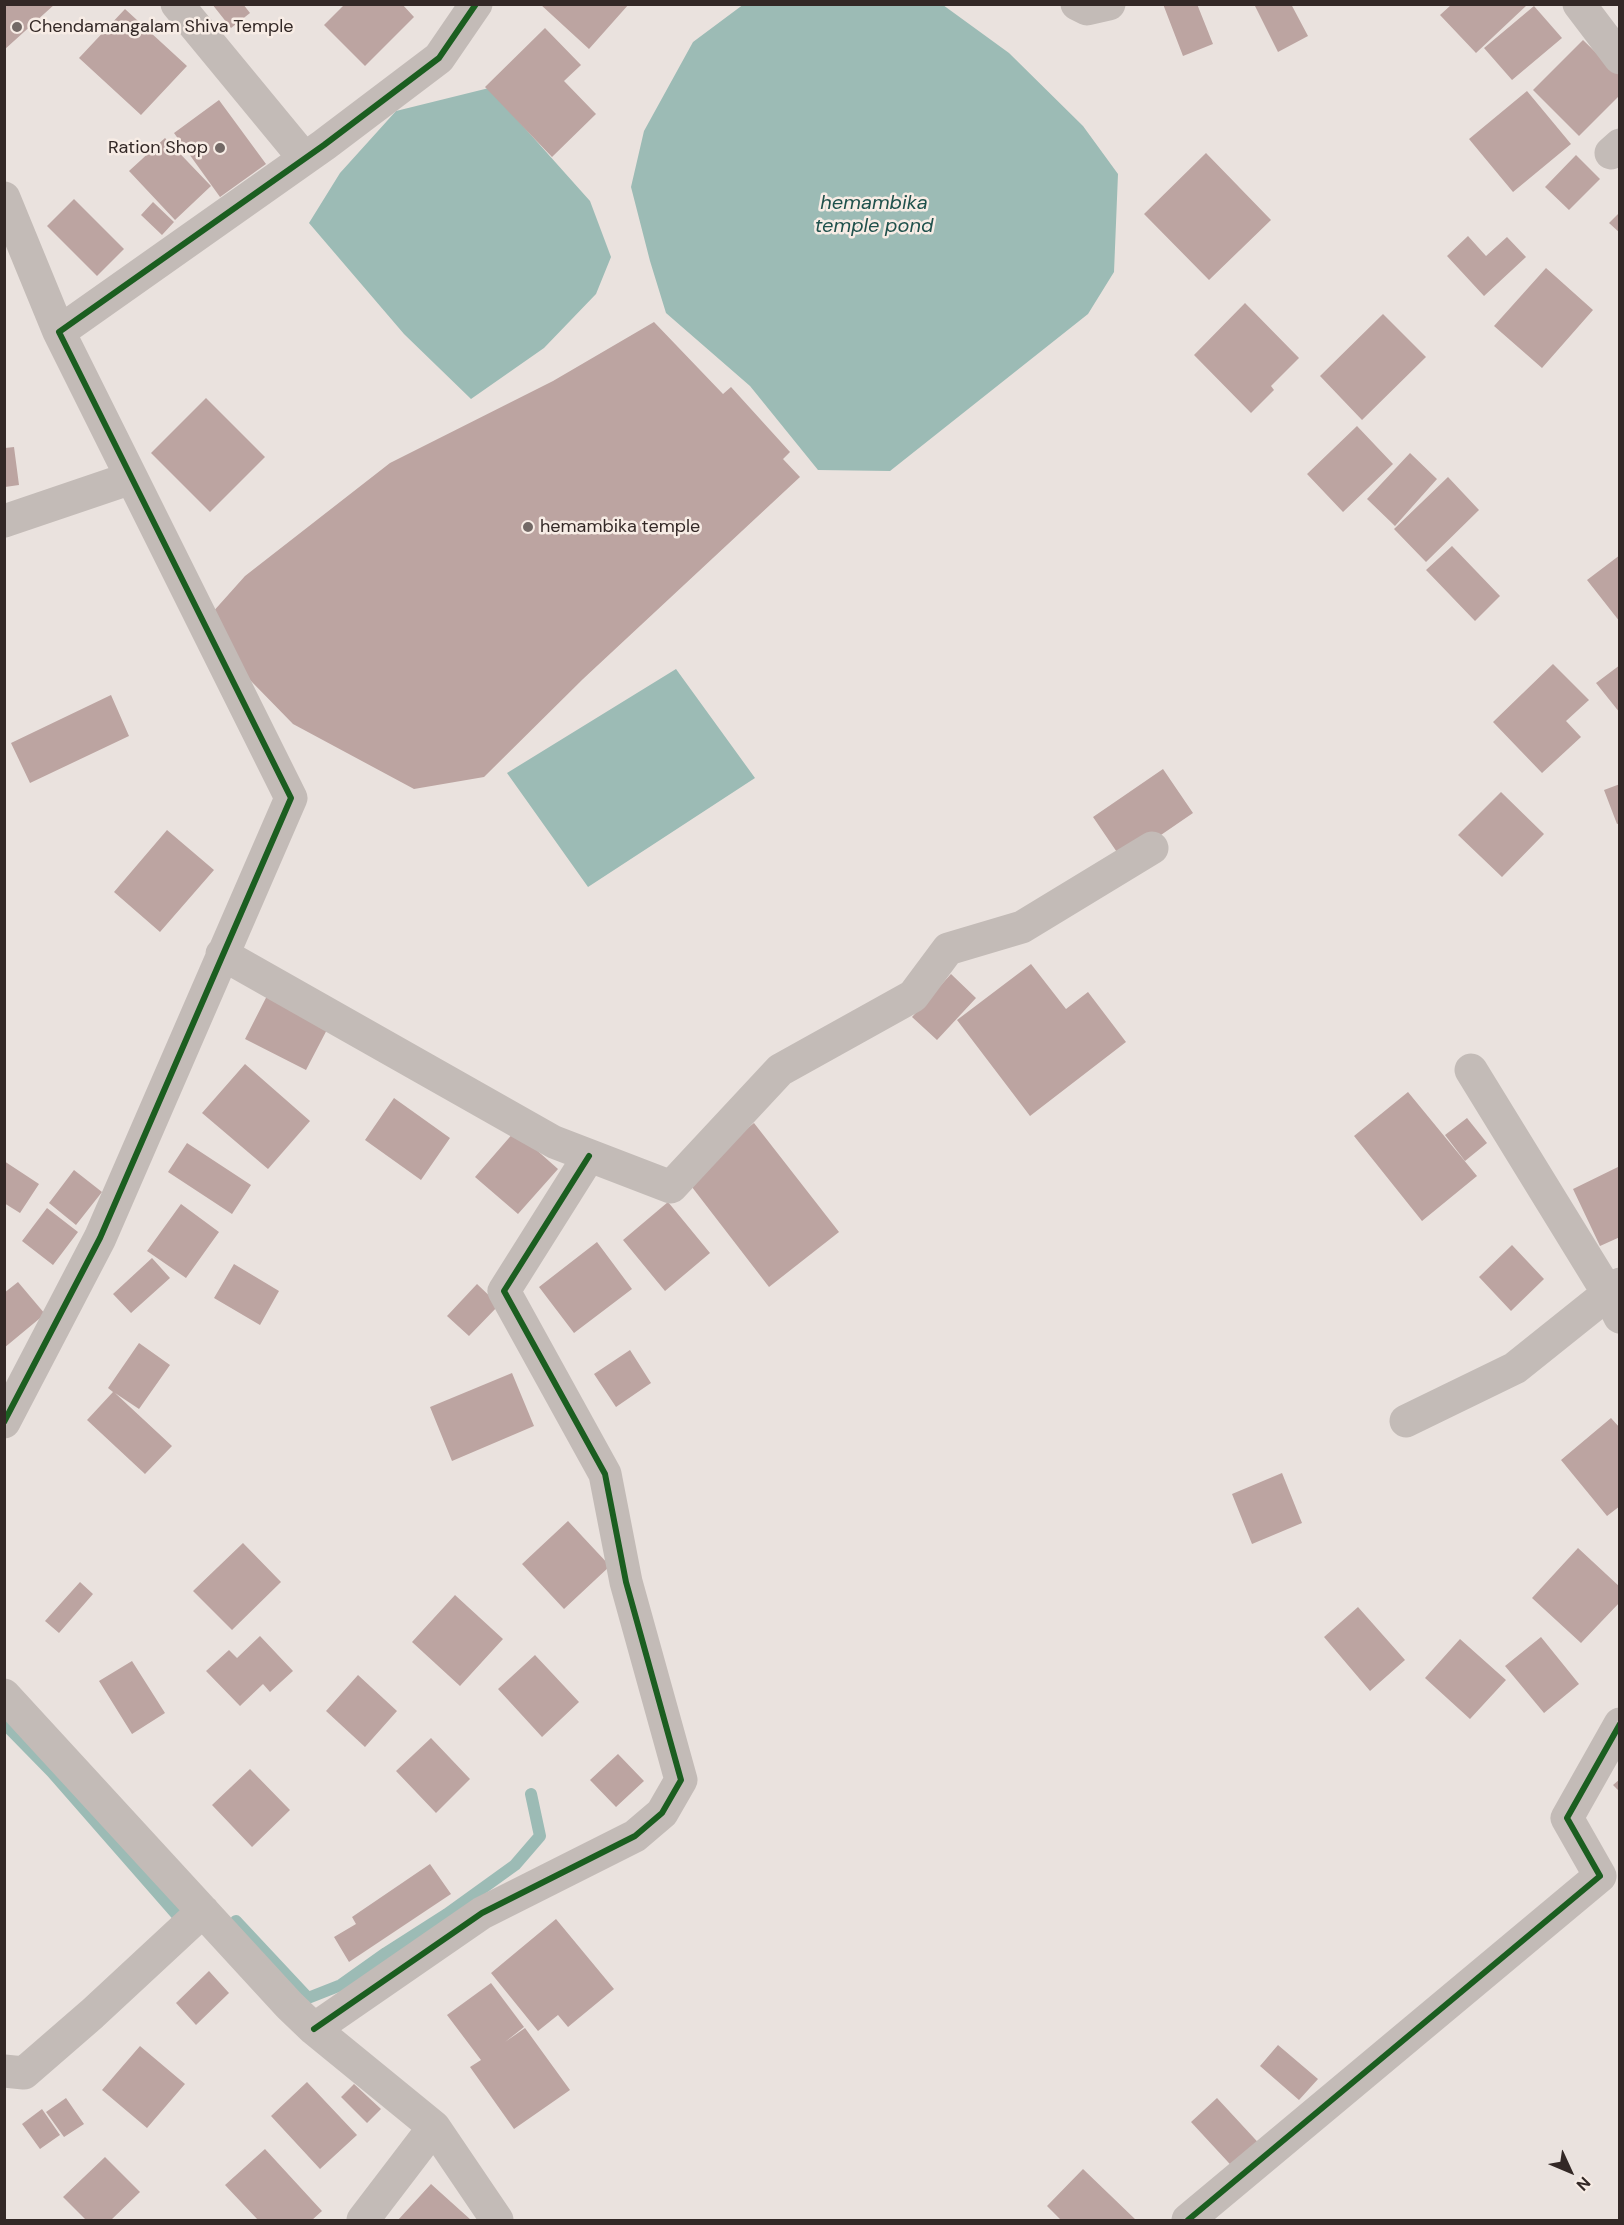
<!DOCTYPE html>
<style>
body{margin:0}
#map{position:relative;width:1624px;height:2225px;overflow:hidden;background:#eae2de;font-family:"DM Sans",sans-serif}
canvas{display:block}
.frame{position:absolute;inset:0;border:6px solid #332826;pointer-events:none}
.north{position:absolute;left:1540px;top:2141px;width:60px;height:60px;-webkit-text-stroke:4px #f7ece5;paint-order:stroke;rotate:134deg;font-size:16px;font-weight:700;line-height:24px;text-align:center;color:#332826}
.north::after{content:'';display:block;margin:auto;width:21px;height:27px;background:#332826;clip-path:polygon(50% 0,100% 100%,50% 72%,0 100%)}
</style>
<div id="map">
<canvas width="1624" height="2225"></canvas>
<div class="frame"></div>
<div class="north">N</div>
</div>
<script>
const g = document.querySelector('canvas').getContext('2d');
g.lineJoin = 'round';
function fillPath(path, color) {
  g.fillStyle = color;
  g.fill(path, 'evenodd');
}
function toPath(rows) {
  const path = new Path2D();
  for (const r of rows) {
    path.moveTo(r[0], r[1]);
    for (let i = 2; i < r.length; i += 2) path.lineTo(r[i], r[i + 1]);
  }
  return path;
}
function trace(path, color, width, dash) {
  g.strokeStyle = color;
  g.lineWidth = width;
  g.lineCap = dash ? 'butt' : 'round';
  g.setLineDash(dash || []);
  g.stroke(path);
}
function write(font, color, halo, rows, align = 'center') {
  g.font = font + ' "DM Sans",sans-serif';
  g.lineWidth = 5;
  g.setLineDash([]);
  g.textBaseline = 'middle';
  g.strokeStyle = halo;
  g.fillStyle = color;
  for (const [text, x, y, turn = 0] of rows) {
    g.save();
    g.translate(x, y);
    g.rotate((+turn || 0) * Math.PI / 180);
    g.textAlign = isNaN(turn) ? turn : align;
    if (halo) g.strokeText(text, 0, 0);
    g.fillText(text, 0, 0);
    g.restore();
  }
}
const water = toPath([
 [744,4,943,5,1009,53,1083,126,1118,174,1114,272,1088,314,890,471,818,470,750,386,666,313,650,261,631,187,644,131,693,42],
 [489,88,590,201,611,257,596,294,544,348,471,399,404,334,309,223,340,173,396,111],
 [676,669,755,778,588,887,507,773]
]);
const stream = toPath([
 [4,1723,52,1772,178,1916],
 [236,1921,308,1998,341,1985,386,1953,447,1914,515,1865,540,1836,531,1794]
]);
const building = toPath([
 [4,4,55,4,4,50],
 [212,4,243,4,250,13,231,28],
 [345,4,402,4,414,17,365,66,324,25],
 [540,4,629,4,589,49],
 [1163,4,1197,4,1213,44,1183,56],
 [1254,4,1291,4,1308,36,1278,52],
 [1451,5,1527,5,1476,53,1440,15],
 [1534,6,1562,38,1512,80,1484,48],
 [125,9,187,66,141,115,79,58],
 [545,28,581,65,564,81,596,114,552,157,485,87],
 [1583,40,1620,76,1620,95,1579,136,1533,90],
 [1527,91,1571,144,1513,192,1469,139],
 [219,100,266,164,220,197,174,133],
 [165,138,211,186,175,220,129,171],
 [1206,153,1271,220,1209,280,1144,214],
 [1576,155,1600,179,1569,210,1545,187],
 [74,199,124,249,97,276,47,226],
 [153,202,174,222,162,235,141,215],
 [1620,212,1620,233,1609,223],
 [1468,236,1486,256,1507,237,1526,257,1484,296,1447,256],
 [1546,268,1593,310,1542,368,1494,326],
 [1245,303,1299,358,1271,386,1274,390,1251,413,1194,355],
 [1383,314,1426,357,1362,420,1320,376],
 [654,322,723,394,731,387,790,452,783,459,800,477,583,679,484,777,414,789,293,724,251,681,203,623,245,576,390,463,553,381],
 [206,398,265,457,210,512,151,453],
 [1357,426,1393,464,1343,512,1307,474],
 [14,447,19,485,5,487,5,448],
 [1410,453,1437,479,1395,526,1367,499],
 [1448,477,1479,510,1426,562,1394,529],
 [1452,546,1500,596,1475,621,1426,570],
 [1620,555,1620,622,1587,580],
 [1553,664,1589,700,1566,721,1581,737,1542,773,1493,722],
 [1620,665,1620,713,1596,683],
 [111,695,129,736,30,783,11,743],
 [1163,769,1193,813,1123,861,1093,817],
 [1620,784,1620,823,1617,824,1604,790],
 [1501,792,1544,834,1502,877,1458,835],
 [167,830,214,870,160,932,114,892],
 [1031,964,1066,1009,1088,992,1126,1042,1030,1116,957,1020],
 [951,974,976,998,937,1040,912,1017],
 [271,988,332,1020,306,1070,245,1039],
 [245,1064,310,1121,268,1169,202,1113],
 [1408,1092,1477,1176,1422,1221,1354,1136],
 [394,1098,450,1138,421,1180,365,1140],
 [1467,1118,1487,1143,1465,1161,1445,1135],
 [754,1123,839,1232,769,1287,685,1178],
 [515,1131,558,1169,518,1214,475,1177],
 [187,1143,251,1185,232,1214,168,1172],
 [4,1161,39,1184,20,1213,4,1203],
 [1620,1166,1620,1237,1600,1246,1573,1189],
 [74,1170,102,1192,76,1225,49,1203],
 [668,1202,710,1253,665,1291,623,1240],
 [181,1204,219,1232,186,1278,147,1251],
 [47,1208,78,1232,53,1265,22,1241],
 [597,1242,632,1289,574,1333,539,1287],
 [1512,1245,1544,1279,1511,1311,1479,1277],
 [152,1258,170,1278,131,1313,113,1294],
 [234,1264,279,1291,260,1325,214,1298],
 [18,1282,45,1314,4,1348,4,1293],
 [477,1284,499,1305,469,1336,447,1316],
 [139,1343,170,1365,139,1409,115,1393,172,1446,145,1474,87,1420,113,1392,108,1388],
 [630,1350,651,1383,616,1407,594,1374],
 [512,1373,534,1426,452,1461,430,1407],
 [1611,1418,1620,1428,1620,1506,1607,1516,1561,1460],
 [1282,1473,1302,1523,1252,1544,1232,1494],
 [568,1521,610,1566,564,1609,522,1564],
 [243,1543,281,1582,232,1630,193,1591],
 [1578,1548,1620,1587,1620,1602,1581,1643,1532,1598],
 [80,1582,93,1594,59,1633,45,1621],
 [455,1595,503,1639,460,1686,412,1642],
 [1358,1607,1405,1660,1370,1691,1324,1637],
 [260,1636,293,1671,270,1692,263,1684,240,1706,206,1671,229,1650,237,1658],
 [1541,1637,1579,1684,1544,1713,1505,1666],
 [1460,1639,1506,1680,1470,1719,1425,1678],
 [535,1655,579,1702,542,1737,498,1689],
 [132,1661,165,1713,132,1734,99,1681],
 [358,1675,397,1711,365,1747,326,1711],
 [431,1738,470,1779,436,1813,396,1771],
 [618,1754,644,1781,616,1807,590,1780],
 [250,1769,290,1810,252,1847,212,1805],
 [1620,1779,1620,1792,1613,1785],
 [430,1864,451,1894,349,1962,334,1937,356,1924,352,1917],
 [556,1919,614,1989,568,2027,558,2015,538,2031,491,1973],
 [209,1971,229,1993,196,2025,176,2003],
 [491,1983,524,2027,505,2042,525,2028,570,2090,514,2129,470,2067,481,2060,447,2015],
 [1278,2045,1318,2079,1299,2100,1260,2066],
 [140,2046,185,2084,147,2128,102,2090],
 [307,2082,357,2135,320,2169,271,2116],
 [354,2084,381,2109,367,2123,341,2097],
 [66,2098,84,2124,64,2137,46,2112],
 [1217,2098,1266,2151,1240,2175,1191,2122],
 [42,2109,60,2135,40,2149,22,2124],
 [265,2149,322,2211,312,2220,258,2220,225,2185],
 [105,2157,140,2192,111,2220,86,2220,63,2197],
 [1083,2169,1136,2220,1061,2220,1047,2206],
 [431,2184,471,2220,398,2220]
]);
const street = toPath([
 [177,4,304,158],
 [1077,4,1087,9,1109,4],
 [1579,4,1620,58],
 [1611,153,1620,145],
 [4,198,59,332],
 [4,521,131,478],
 [222,954,554,1142,671,1187,780,1070,913,996,948,949,1022,927,1152,848],
 [1471,1070,1608,1293,1620,1317],
 [1406,1421,1515,1368,1620,1284],
 [4,1422,100,1238,291,798,59,332,324,145,439,58,476,4],
 [4,1695,289,2005,314,2029,434,2127,497,2220],
 [314,2029,482,1913,635,1836,662,1813,681,1780,626,1582,605,1474,504,1291,589,1156],
 [4,2071,24,2073,92,2014,203,1911],
 [363,2220,434,2127],
 [1188,2220,1600,1876,1567,1818,1620,1724]
]);
const cycleway = toPath([
 [4,1422,100,1238,291,798,59,332,324,145,439,58,476,4],
 [314,2029,482,1913,635,1836,662,1813,681,1780,626,1582,605,1474,504,1291,589,1156],
 [1188,2220,1600,1876,1567,1818,1620,1724]
]);
const markers = [
 [17,27,6,"#736966"],
 [220,148,6,"#736966"],
 [528,527,6,"#736966"]
];
const poiNames = [
 ["Chendamangalam Shiva Temple",29,27],
 ["Ration Shop",208,148,"right"],
 ["hemambika temple",540,527]
];
const waterNames = [
 ["hemambika",874,204],
 ["temple pond",874,227]
];
fillPath(water, '#9cbbb5');
trace(stream, '#9cbbb5', 12);
fillPath(building, '#bca4a1');
trace(street, '#c3bbb7', 33);
trace(cycleway, '#1b5e20', 6);
for (const [x, y, r, color] of markers) {
  const dot = new Path2D();
  dot.arc(x, y, r, 0, 2 * Math.PI);
  g.fillStyle = color;
  g.fill(dot);
  trace(dot, '#f7ece5', 2);
}
write('18px', '#332826', '#f7ece5', poiNames, 'left');
write('italic 20px', '#1f514c', '#f7ece5', waterNames);
</script>
